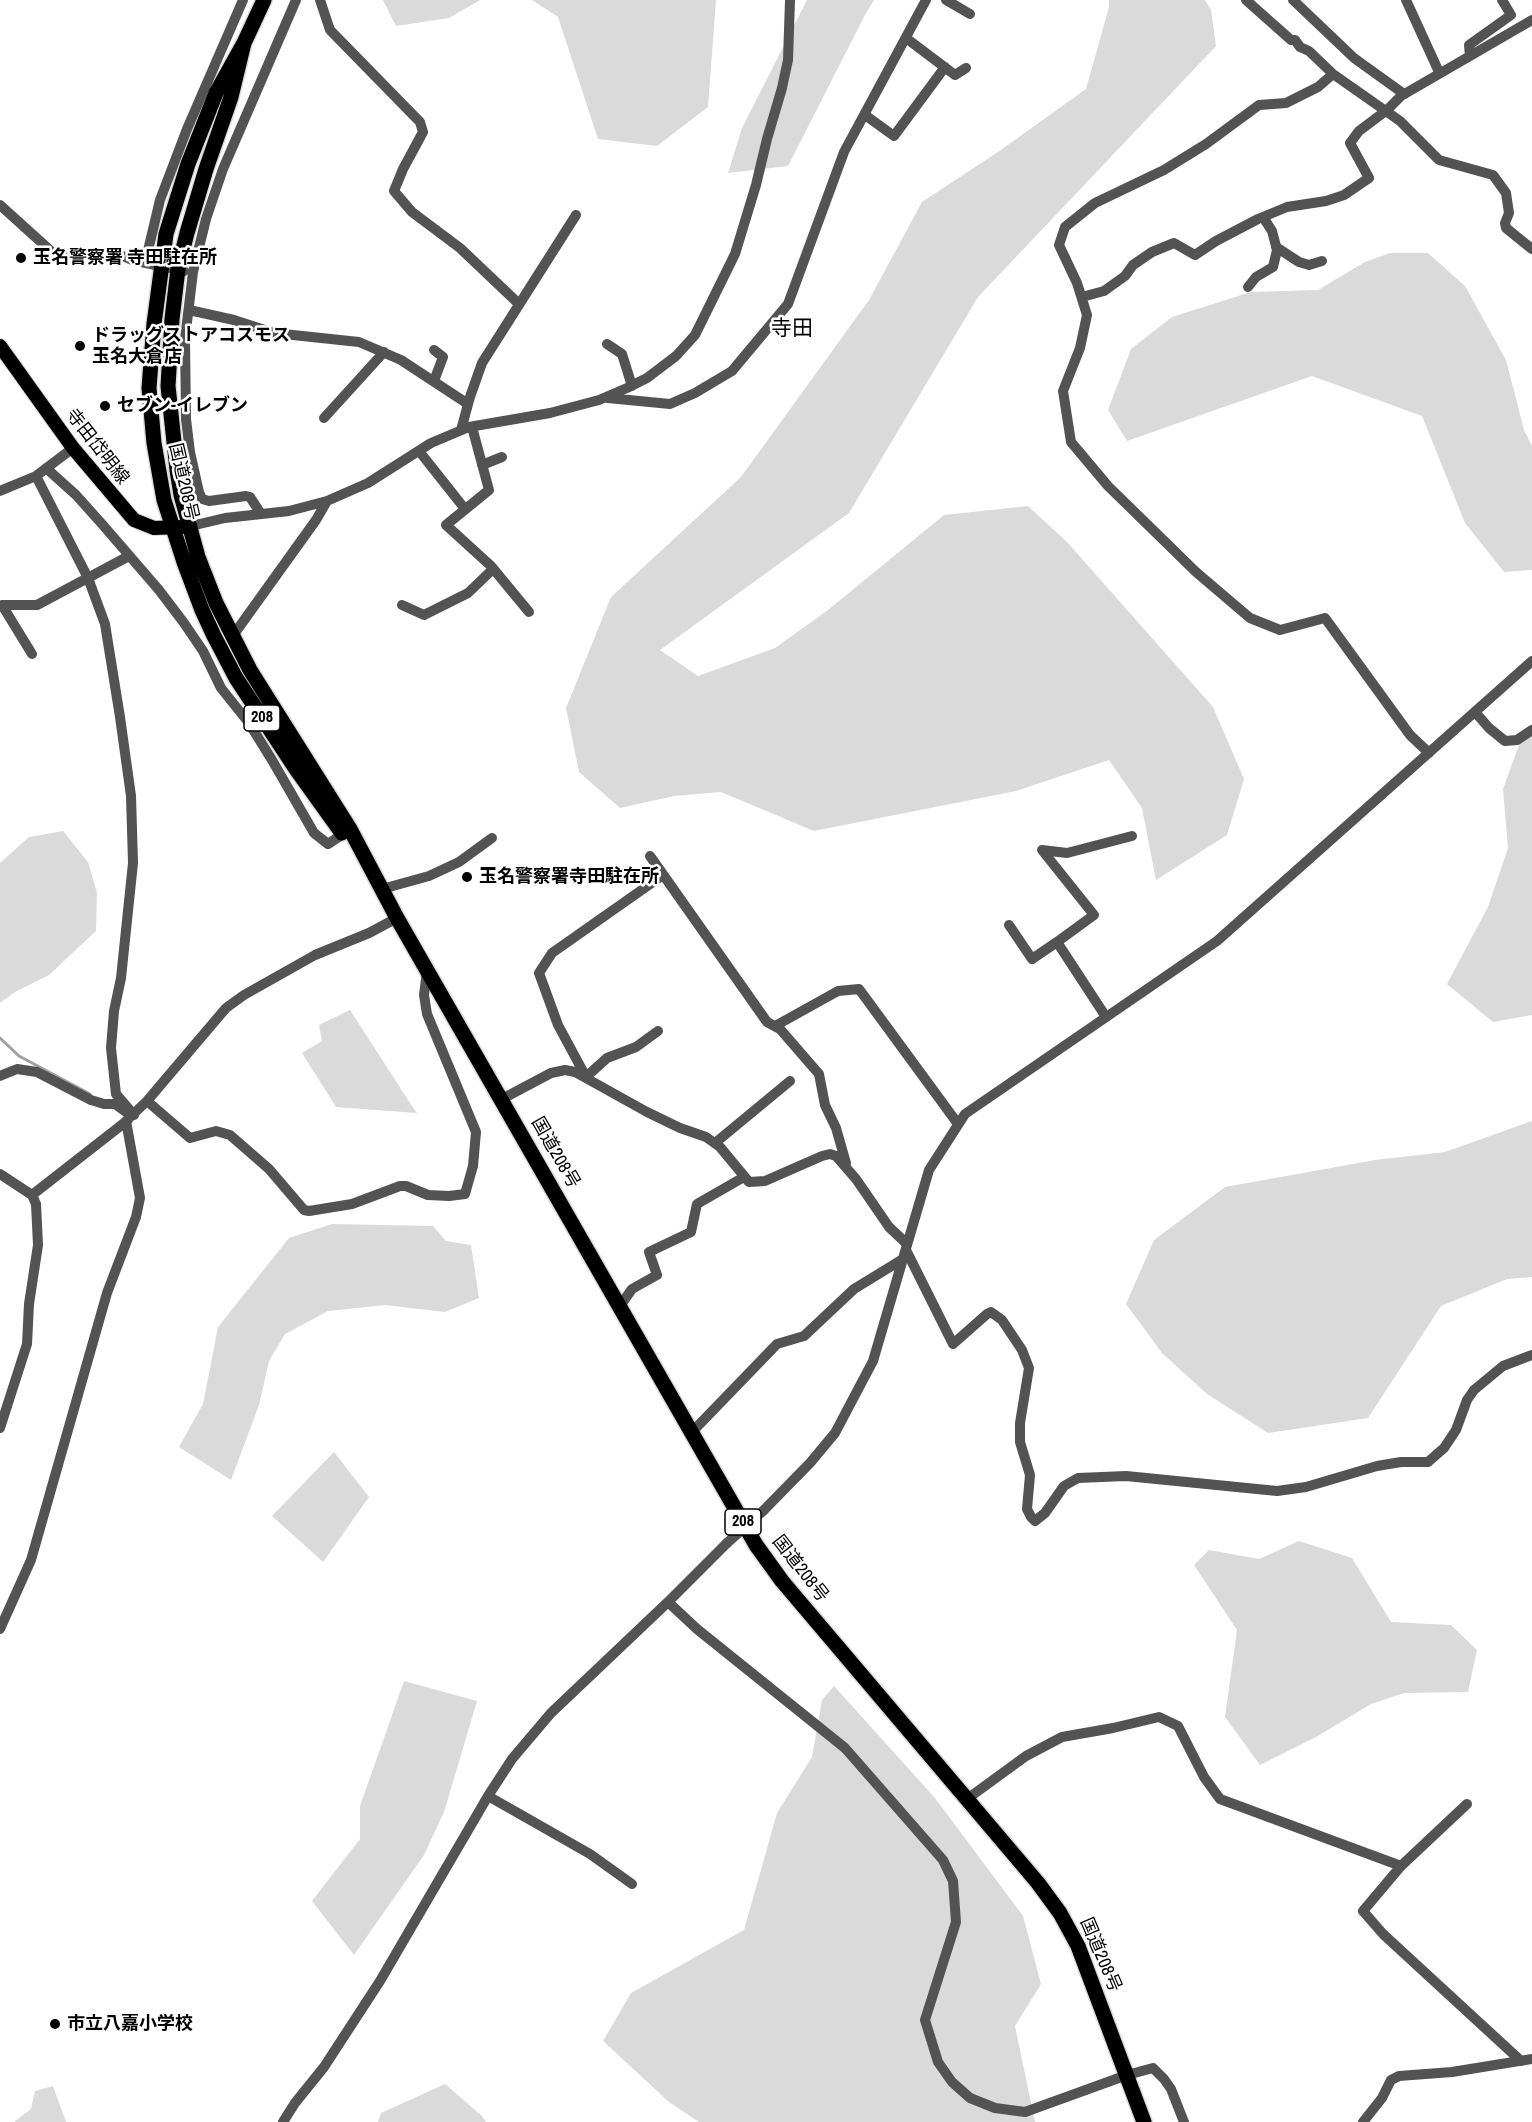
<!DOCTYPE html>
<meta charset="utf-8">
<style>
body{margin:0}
canvas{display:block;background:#fff}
</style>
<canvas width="1532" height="2122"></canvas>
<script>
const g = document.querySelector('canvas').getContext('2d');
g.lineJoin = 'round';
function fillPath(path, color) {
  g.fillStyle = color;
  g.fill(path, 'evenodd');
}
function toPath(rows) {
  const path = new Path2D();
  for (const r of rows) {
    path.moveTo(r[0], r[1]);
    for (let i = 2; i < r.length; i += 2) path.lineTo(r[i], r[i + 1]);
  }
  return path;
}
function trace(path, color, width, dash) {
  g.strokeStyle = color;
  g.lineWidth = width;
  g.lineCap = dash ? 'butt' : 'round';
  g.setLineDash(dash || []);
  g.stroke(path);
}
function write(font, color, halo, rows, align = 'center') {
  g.font = font + ' "Archivo Narrow","Noto Sans JP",sans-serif';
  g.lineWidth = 5;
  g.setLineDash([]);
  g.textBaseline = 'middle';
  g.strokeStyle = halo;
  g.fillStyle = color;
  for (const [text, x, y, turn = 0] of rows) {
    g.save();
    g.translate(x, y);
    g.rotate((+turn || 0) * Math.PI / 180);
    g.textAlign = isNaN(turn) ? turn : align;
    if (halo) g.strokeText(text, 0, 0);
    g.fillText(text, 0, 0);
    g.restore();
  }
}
const green = toPath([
 [383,0,480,0,449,18,396,26],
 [532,0,716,0,708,107,657,146,598,139,558,17],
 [807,0,874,0,865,15,788,166,728,173,742,128],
 [1109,0,1205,0,1211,10,1216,46,978,297,849,513,660,650,698,676,775,648,828,610,944,515,1028,506,1067,542,1213,707,1244,779,1227,835,1156,880,1142,808,1109,760,1016,791,814,831,721,792,674,796,620,808,579,772,566,708,611,597,741,477,869,300,922,202,998,152,1086,89,1109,7],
 [1390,253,1428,253,1465,286,1506,360,1524,430,1532,446,1532,570,1504,572,1465,523,1422,416,1312,376,1127,441,1108,410,1131,349,1172,317,1251,292,1318,290,1365,262],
 [1532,723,1532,1015,1493,1022,1447,984,1488,907,1508,848,1503,789,1519,745],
 [63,831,88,862,97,893,96,931,49,975,15,992,0,1003,0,863,29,837],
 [350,1010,410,1103,417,1113,336,1107,302,1053,322,1041,319,1025],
 [1532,1121,1532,1277,1507,1279,1441,1306,1368,1418,1268,1433,1207,1394,1162,1353,1126,1304,1154,1240,1225,1187,1375,1160,1445,1152],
 [332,1224,433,1226,446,1241,471,1245,479,1298,445,1312,385,1305,328,1311,285,1334,269,1361,259,1405,231,1480,179,1447,203,1404,218,1327,289,1238],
 [334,1452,369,1497,323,1562,272,1516],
 [1299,1541,1352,1558,1391,1622,1451,1625,1477,1650,1468,1692,1404,1693,1371,1704,1316,1737,1260,1765,1225,1717,1237,1630,1194,1565,1209,1550,1259,1559],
 [404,1681,477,1701,444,1812,424,1855,354,1955,312,1901,360,1839,360,1806],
 [834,1686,935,1798,1023,1916,1041,1984,1015,2026,1035,2122,699,2122,669,2102,603,2041,631,1993,744,1930,777,1813,812,1757,822,1700],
 [445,2084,482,2116,486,2122,378,2122,381,2113],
 [53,2086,66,2122,14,2122,31,2109,35,2091]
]);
const stream = toPath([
 [0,1038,19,1056,90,1094]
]);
const minor = toPath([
 [320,0,330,30,420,122,423,132,403,169,394,191,412,212,460,248,519,304],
 [946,0,970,14],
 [1246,0,1291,40,1295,40,1300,47,1309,51,1333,74,1400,121,1439,160,1493,175,1506,193,1509,213,1505,223,1506,228,1532,249],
 [1293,0,1354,58,1404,94],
 [1406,0,1439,72],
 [906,38,955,75,966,68],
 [1470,56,1469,45,1511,15,1502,0],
 [1333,74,1318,87,1286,103,1259,105,1206,144,1164,170,1095,203,1065,227,1059,245,1077,283,1087,315,1080,348,1063,391,1071,442,1108,486,1196,572,1250,618,1280,630,1325,618,1410,735,1429,753],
 [865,115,894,136,945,67],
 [0,205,52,252,66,256,118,254,132,260,184,271],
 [1276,247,1299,262,1309,265,1322,261],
 [145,263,160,200,187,129,243,0],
 [1248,287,1256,277,1273,267,1277,250,1272,231,1263,217],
 [1082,297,1104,291,1125,276,1133,265,1152,252,1174,243,1195,255,1216,241,1258,219,1287,207,1326,201,1344,195,1369,178,1350,143,1359,131,1387,110,1401,96,1532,20],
 [189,310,234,320,274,333,359,342,401,360,468,404],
 [607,344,622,354,632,386],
 [434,381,443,357,434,350],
 [608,398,670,404,695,393,732,371,788,304,844,152,926,0],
 [324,418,384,352],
 [472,427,489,490,446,525,491,566,529,612],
 [461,430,470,397,482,363,576,215],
 [419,451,465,509],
 [482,465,502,457],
 [46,468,76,495,102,524,159,590,184,623,203,651,221,688,249,723,272,760,314,833,328,844,343,834],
 [36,476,88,578,105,624,120,717,131,796,133,863,121,978,114,1011,111,1048,116,1094,134,1115],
 [0,491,36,476,73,448],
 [261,514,250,497,246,496,209,501,202,499,199,492,190,452,186,419,185,339,193,272,206,219,223,169,296,0],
 [191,526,225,518,289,511,327,501],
 [2,605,37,605,129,556],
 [2,605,32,654],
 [402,605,424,615,468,593,493,569],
 [232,637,316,520,327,501,368,483,431,443,469,427,550,413,599,400,627,388,647,378,676,356,695,335,735,254,756,185,767,139,782,88,788,60,790,0],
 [1475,712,1489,728,1505,741,1517,740,1532,730],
 [650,856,767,1022,780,1029,819,1074,825,1105,836,1128,846,1163],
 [382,889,429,876,459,862,492,838],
 [1009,925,1032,959,1057,942],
 [1106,1017,1057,942,1094,915,1042,850,1067,853,1132,836],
 [775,1026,838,991,859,989,958,1124],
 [658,1031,636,1047,607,1058,586,1077,558,1025,539,973,552,953,663,875],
 [0,1076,17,1069,37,1072,91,1100,104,1104,115,1104,126,1112],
 [502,1099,551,1073,565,1070,575,1072,647,1112,680,1128,706,1137,720,1147,749,1182,765,1181,822,1156,830,1154,836,1156,856,1179,889,1227,907,1244],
 [147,1101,190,1138,216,1131,230,1135,269,1169,304,1210,309,1211,352,1204,400,1186,406,1186,428,1195,449,1196,465,1194,473,1166,476,1132,427,1014,424,995,427,971],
 [715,1143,790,1081],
 [0,1174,32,1195,36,1204,38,1245,29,1304,27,1344,0,1428],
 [32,1195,128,1120],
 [906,1250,953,1344,987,1314,991,1312,1002,1320,1022,1350,1029,1368,1020,1423,1020,1442,1030,1475,1027,1509,1031,1517,1035,1521,1045,1513,1064,1486,1078,1478,1126,1476,1277,1491,1306,1487,1377,1466,1401,1462,1428,1462,1444,1448,1456,1430,1467,1400,1474,1390,1503,1366,1532,1355],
 [620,1306,632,1289,657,1275,649,1252,691,1232,697,1204,744,1177],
 [692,1432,777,1344,804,1336,854,1289,903,1259],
 [763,1511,810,1463,835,1433,873,1361,929,1170,965,1114,1217,941,1532,661],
 [668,1602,697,1629,845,1748,943,1860,953,1881,956,1922,925,2020,938,2062,952,2082,970,2098,995,2108,1025,2112,1127,2075,1153,2068,1164,2079,1171,2089,1184,2122],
 [0,1629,31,1560,107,1293,136,1217,140,1198,126,1121,147,1101,226,1008,244,995,315,955,369,933,397,918],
 [488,1796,590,1854,632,1884],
 [967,1799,1026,1756,1062,1737,1113,1728,1159,1717,1178,1726,1204,1777,1220,1799,1401,1866],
 [1467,1804,1401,1866,1363,1911,1383,1934,1521,2061],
 [283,2122,295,2103,324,2067,380,1981,488,1796,512,1759,551,1713,668,1602,727,1543],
 [1363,2122,1382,2098,1391,2080,1399,2076,1452,2072,1532,2059]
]);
const major = toPath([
 [0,346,73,448,134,520,154,528,183,527]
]);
const highway = toPath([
 [264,0,244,43,216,93,188,164,166,234,154,324,149,388,154,443,164,500,184,562,202,610,214,636,236,678,296,769,342,833],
 [244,43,231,97,206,169,187,233,178,269,172,319,168,386,177,470,181,495,198,557,216,603,250,670,350,829,397,918,756,1545,782,1581,1038,1883,1060,1913,1078,1946,1144,2122]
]);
const minorBridge = toPath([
 [727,1543,763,1511]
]);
const markers = [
 [21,258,6,"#000"],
 [80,346,6,"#000"],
 [105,406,6,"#000"],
 [467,877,6,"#000"],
 [55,2024,6,"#000"]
];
const shields = [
 [262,718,36],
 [743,1522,36]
];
const shieldNames = [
 ["208",262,718],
 ["208",743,1522]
];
const poiNames = [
 ["玉名警察署 寺田駐在所",33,258],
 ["ドラッグストアコスモス",92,336],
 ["玉名大倉店",92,357],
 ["セブン-イレブン",117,406],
 ["玉名警察署寺田駐在所",479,877],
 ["市立八嘉小学校",67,2024]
];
const streetNames = [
 ["寺田岱明線",97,447,52],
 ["国道208号",183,482,77],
 ["国道208号",555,1153,60],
 ["国道208号",800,1569,52],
 ["国道208号",1100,1955,67]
];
const quarterNames = [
 ["寺田",792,329]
];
fillPath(green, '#dadada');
trace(stream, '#a1a1a1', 3);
trace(major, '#dbdbdb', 16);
trace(highway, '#dbdbdb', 18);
trace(minor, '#535353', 10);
trace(major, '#000', 14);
trace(highway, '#000', 15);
trace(minorBridge, '#535353', 10);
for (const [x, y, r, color] of markers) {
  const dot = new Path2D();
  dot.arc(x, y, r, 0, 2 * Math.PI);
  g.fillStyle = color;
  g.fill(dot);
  trace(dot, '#fff', 2);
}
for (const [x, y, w] of shields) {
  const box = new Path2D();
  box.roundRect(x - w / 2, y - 13, w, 26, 4.5);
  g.fillStyle = '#fff';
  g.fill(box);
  trace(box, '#000', 1.5);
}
write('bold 16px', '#000', null, shieldNames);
write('bold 18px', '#000', '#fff', poiNames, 'left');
write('18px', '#000', '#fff', streetNames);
write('21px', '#000', '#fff', quarterNames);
</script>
